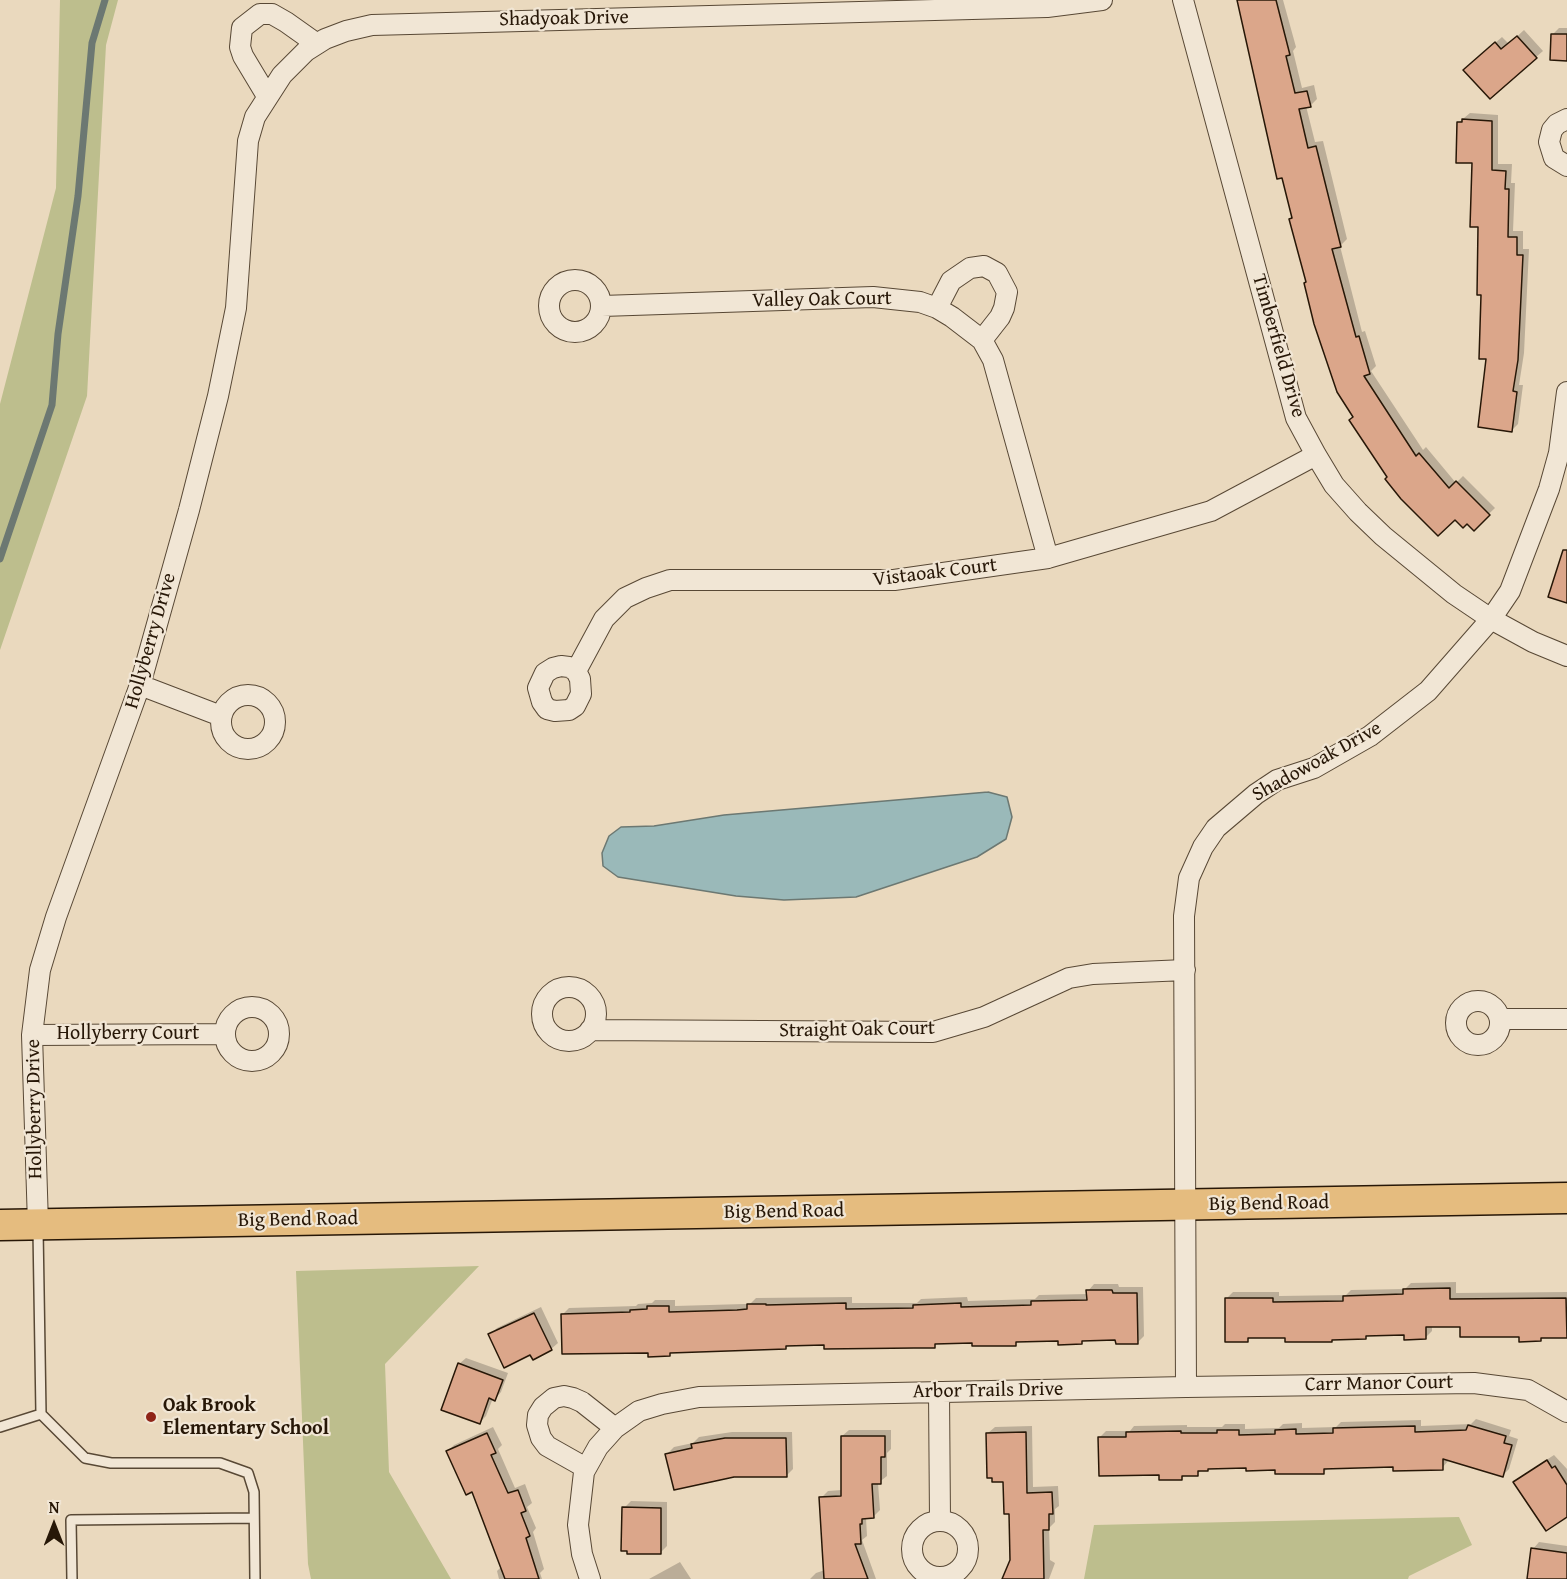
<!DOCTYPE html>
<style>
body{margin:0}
#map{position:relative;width:1567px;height:1579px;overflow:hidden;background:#ead9be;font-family:"Gentium Book Plus",serif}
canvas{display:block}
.north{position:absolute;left:24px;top:1495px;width:60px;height:60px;-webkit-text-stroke:4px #f1e6d5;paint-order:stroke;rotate:0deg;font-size:16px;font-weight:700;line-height:24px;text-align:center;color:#271707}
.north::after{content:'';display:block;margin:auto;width:21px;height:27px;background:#271707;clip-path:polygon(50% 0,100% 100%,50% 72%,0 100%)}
</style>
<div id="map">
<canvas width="1567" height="1579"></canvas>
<div class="north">N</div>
</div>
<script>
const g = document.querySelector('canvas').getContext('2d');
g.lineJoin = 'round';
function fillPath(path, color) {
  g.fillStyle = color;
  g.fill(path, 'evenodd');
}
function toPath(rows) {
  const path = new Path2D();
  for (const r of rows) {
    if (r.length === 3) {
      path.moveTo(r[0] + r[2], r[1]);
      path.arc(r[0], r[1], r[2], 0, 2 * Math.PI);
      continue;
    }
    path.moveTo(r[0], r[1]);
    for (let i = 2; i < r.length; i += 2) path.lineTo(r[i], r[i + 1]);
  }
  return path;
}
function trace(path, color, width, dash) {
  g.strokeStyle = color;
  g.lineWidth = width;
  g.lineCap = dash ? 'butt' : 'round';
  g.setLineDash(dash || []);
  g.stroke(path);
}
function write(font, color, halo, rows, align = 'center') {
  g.font = font + ' "Gentium Book Plus",serif';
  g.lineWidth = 4.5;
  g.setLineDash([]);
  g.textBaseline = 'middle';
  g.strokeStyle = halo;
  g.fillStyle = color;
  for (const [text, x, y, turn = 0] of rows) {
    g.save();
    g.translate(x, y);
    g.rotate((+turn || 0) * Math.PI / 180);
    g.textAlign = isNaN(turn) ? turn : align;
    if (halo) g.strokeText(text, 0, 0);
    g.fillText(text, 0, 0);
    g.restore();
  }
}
const green = toPath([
 [60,0,118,0,106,45,87,396,0,650,0,404,56,188],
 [479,1266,385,1364,389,1472,451,1579,311,1579,308,1564,296,1271],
 [1459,1517,1472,1545,1409,1576,1408,1579,1084,1579,1094,1525]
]);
const water = toPath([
 [988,792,1007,797,1012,817,1006,839,977,857,856,897,784,900,736,896,618,877,603,866,602,853,609,836,621,827,654,826,724,815,988,792]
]);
const shadow = toPath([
 [1239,0,1283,0,1296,47,1293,51,1302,88,1314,85,1317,99,1310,106,1306,106,1315,142,1323,141,1347,239,1340,246,1362,332,1365,331,1376,366,1371,371,1423,450,1426,447,1456,483,1463,476,1495,508,1473,529,1467,522,1455,518,1389,477,1355,416,1308,281,1290,219,1293,217],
 [1559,28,1567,28,1567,59,1553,34],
 [1524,30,1543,51,1536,57,1472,63,1502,37,1509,44],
 [1470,113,1498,115,1498,164,1512,164,1511,183,1515,183,1513,231,1523,231,1523,249,1529,249,1524,353,1519,385,1523,385,1518,424,1512,430,1487,358,1474,162,1458,123],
 [1456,1282,1456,1293,1567,1292,1567,1336,1544,1337,1540,1340,1461,1326,1432,1326,1432,1331,1425,1338,1405,1333,1370,1334,1365,1338,1251,1336,1248,1340,1226,1299,1233,1292,1279,1292,1279,1296,1346,1295,1351,1290,1405,1289,1411,1283],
 [1094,1284,1118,1284,1119,1287,1143,1287,1144,1336,1138,1342,1117,1339,1085,1339,1081,1343,1060,1339,1019,1340,1015,1344,973,1341,938,1342,935,1346,789,1345,786,1348,673,1351,669,1355,649,1352,563,1314,569,1308,636,1306,638,1304,652,1303,655,1300,675,1300,675,1306,744,1304,750,1304,756,1298,852,1297,852,1303,917,1303,921,1299,967,1297,968,1301,1035,1299,1039,1295,1088,1294,1088,1291],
 [541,1307,558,1343,551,1349,531,1353,490,1335,497,1328],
 [466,1358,508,1373,501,1392,495,1399,493,1398,486,1416,480,1422,459,1364],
 [1476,1419,1511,1430,1509,1436,1518,1439,1509,1469,1502,1476,1449,1460,1442,1468,1394,1466,1328,1468,1324,1472,1248,1467,1209,1468,1202,1470,1197,1474,1185,1475,1182,1478,1161,1473,1100,1437,1106,1431,1130,1431,1134,1426,1187,1425,1187,1427,1222,1427,1225,1424,1245,1424,1245,1429,1279,1428,1283,1424,1302,1423,1302,1428,1336,1427,1341,1422,1421,1420,1421,1426,1471,1424],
 [1032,1426,1033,1487,1058,1486,1059,1506,1055,1509,1055,1522,1049,1528,1050,1560,1055,1563,1049,1579,1004,1579,1011,1561,1010,1513,1004,1480,988,1433,995,1427],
 [493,1427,502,1445,498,1449,515,1488,525,1484,532,1503,527,1507,536,1528,533,1532,544,1569,540,1573,542,1579,499,1579,497,1571,502,1566,473,1490,448,1451,454,1445],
 [849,1430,891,1430,891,1449,887,1453,887,1476,878,1483,880,1510,873,1517,866,1518,867,1536,862,1540,876,1579,810,1579,816,1573,825,1570,821,1498,828,1491,842,1490,842,1436],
 [732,1432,792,1432,793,1469,786,1476,667,1454,674,1447,693,1443,699,1437],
 [1554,1455,1567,1469,1567,1515,1515,1482,1522,1476],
 [631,1501,667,1502,667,1546,660,1553,624,1508],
 [1539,1542,1567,1546,1567,1579,1529,1579,1533,1549],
 [680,1562,691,1579,649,1579]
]);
const stream = toPath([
 [0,559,52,405,58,334,78,196,92,43,105,0]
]);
const building = toPath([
 [1237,0,1276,0,1290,55,1286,56,1295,93,1307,91,1311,107,1299,109,1308,148,1316,146,1341,247,1332,249,1356,337,1359,336,1370,374,1364,376,1416,456,1419,453,1449,488,1456,481,1490,515,1474,531,1467,524,1463,528,1455,520,1438,536,1401,499,1385,479,1387,477,1349,420,1353,417,1337,392,1314,324,1304,283,1306,282,1289,219,1292,218,1282,178,1277,179,1237,0],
 [1551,34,1567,34,1567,61,1550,60,1551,34],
 [1517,36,1537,58,1490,99,1463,70,1495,42,1501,49,1517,36],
 [1462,119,1492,121,1492,170,1506,171,1505,189,1509,189,1508,237,1517,237,1517,255,1523,255,1518,360,1513,391,1517,392,1512,432,1478,427,1486,359,1479,359,1481,295,1477,295,1478,227,1470,227,1472,163,1456,163,1457,122,1462,122,1462,119],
 [1563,550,1567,550,1567,603,1548,597,1563,550],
 [1450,1288,1450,1299,1566,1298,1567,1338,1541,1338,1541,1341,1519,1342,1519,1337,1460,1337,1460,1327,1426,1327,1426,1339,1404,1340,1404,1335,1366,1336,1366,1339,1332,1340,1332,1342,1285,1342,1285,1338,1248,1338,1248,1342,1225,1342,1225,1298,1273,1298,1273,1302,1343,1301,1343,1296,1403,1294,1403,1289,1450,1288],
 [1086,1290,1112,1290,1113,1293,1137,1293,1138,1344,1116,1344,1115,1340,1082,1341,1082,1344,1058,1345,1058,1341,1016,1342,1016,1346,972,1346,972,1343,935,1344,935,1348,914,1348,824,1349,824,1345,786,1346,786,1349,670,1353,670,1356,648,1357,648,1353,562,1354,561,1314,630,1312,630,1310,647,1309,647,1306,669,1306,669,1312,737,1310,747,1309,747,1304,766,1304,766,1305,846,1303,846,1309,913,1308,913,1305,961,1303,961,1307,1031,1305,1031,1301,1087,1300,1086,1290],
 [534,1313,552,1350,533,1360,530,1355,504,1368,488,1334,534,1313],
 [458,1363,503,1380,495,1401,489,1398,480,1424,441,1410,458,1363],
 [1468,1425,1506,1436,1504,1443,1512,1445,1503,1477,1443,1459,1443,1470,1393,1471,1393,1467,1324,1469,1324,1474,1275,1474,1275,1470,1246,1471,1246,1468,1208,1469,1208,1471,1198,1471,1198,1476,1182,1476,1182,1480,1159,1480,1159,1475,1099,1476,1098,1437,1126,1437,1126,1432,1181,1431,1181,1433,1217,1433,1217,1430,1239,1430,1239,1435,1275,1434,1275,1430,1296,1429,1296,1434,1333,1433,1333,1428,1415,1426,1415,1432,1466,1430,1468,1425],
 [1026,1432,1027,1493,1052,1492,1053,1514,1049,1514,1049,1530,1043,1530,1044,1579,1002,1579,1010,1560,1009,1514,1004,1514,1003,1482,992,1482,992,1478,987,1478,986,1433,1026,1432],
 [487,1433,496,1453,491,1455,508,1493,518,1490,526,1511,521,1513,530,1536,526,1538,539,1579,505,1579,472,1492,466,1495,446,1451,487,1433],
 [841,1436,885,1436,885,1457,881,1457,881,1484,872,1484,874,1518,862,1519,862,1524,860,1524,861,1544,855,1544,868,1579,824,1579,819,1497,841,1496,841,1436],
 [725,1438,786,1438,787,1477,734,1477,674,1490,665,1454,692,1448,691,1444,725,1438],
 [1547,1460,1552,1468,1555,1466,1567,1485,1567,1517,1546,1531,1513,1482,1547,1460],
 [622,1507,661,1508,661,1554,627,1554,627,1551,621,1551,622,1507],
 [1531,1548,1567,1553,1567,1579,1527,1579,1531,1548]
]);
const lane = toPath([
 [38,1229,41,1414],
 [0,1427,41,1414,85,1458,111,1463,220,1463,248,1473,254,1492,255,1579],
 [72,1579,71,1520,254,1518]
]);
const street = toPath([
 [1183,0,1296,418,1316,455,1334,485,1358,512,1383,536,1454,594,1491,619,1533,642,1567,656],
 [267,96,243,56,240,47,242,28,260,14,272,14,286,22,317,44],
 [1567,119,1557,124,1552,130,1549,142,1554,158,1567,166],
 [575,306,26],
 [602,306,873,297,920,302,937,308,952,317,982,340,993,360,1048,558],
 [937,308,951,281,970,268,984,266,997,273,1007,292,1004,308,1000,317,982,340],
 [561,666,569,667,576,671,580,679,581,694,575,706,569,710,555,711,547,709,542,702,538,688,545,673,553,668,561,666],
 [576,671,604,619,625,598,646,588,670,580,894,580,1048,558,1211,511,1316,455],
 [140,685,221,716],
 [248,722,27],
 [569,1014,27],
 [1478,1023,22],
 [252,1034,27],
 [1500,1019,1567,1019],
 [590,1030,933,1032,984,1017,1069,978,1093,974,1185,970],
 [32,1035,224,1034],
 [38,1224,32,1035,40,970,56,917,140,685,189,510,218,396,236,308,248,141,255,117,282,75,306,51,325,39,346,31,372,25,1047,7,1102,0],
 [1186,1387,1474,1383,1528,1390,1567,1412],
 [939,1392,940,1520],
 [586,1468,547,1446,541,1438,537,1425,538,1415,543,1407,554,1398,564,1396,573,1398,582,1402,615,1428],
 [940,1549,28],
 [590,1579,582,1554,578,1525,584,1472,598,1447,615,1428,639,1411,662,1404,699,1397,1186,1387,1184,916,1189,878,1203,847,1216,828,1256,794,1277,780,1314,768,1370,736,1428,691,1491,619,1510,591,1549,489,1559,453,1567,392]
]);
const primary = toPath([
 [0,1225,1567,1198]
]);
const markers = [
 [151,1417,6,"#8f2418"]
];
const streetNames = [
 ["Shadyoak Drive",564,19,-1],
 ["Valley Oak Court",822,300,-1],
 ["Timberfield Drive",1278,346,74],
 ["Vistaoak Court",935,573,-7],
 ["Hollyberry Drive",151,641,-74],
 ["Shadowoak Drive",1317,762,-29],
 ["Straight Oak Court",857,1030,-1],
 ["Hollyberry Court",128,1034],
 ["Hollyberry Drive",35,1109,-91],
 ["Big Bend Road",1269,1204,-1],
 ["Big Bend Road",784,1212,-1],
 ["Big Bend Road",298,1220,-1],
 ["Carr Manor Court",1379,1384,-1],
 ["Arbor Trails Drive",988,1391,-1]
];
const poiNames = [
 ["Oak Brook",163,1406],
 ["Elementary School",163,1429]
];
fillPath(green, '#bdbe8d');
fillPath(water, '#9ab9b9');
trace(water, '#6c7872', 1.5);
fillPath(shadow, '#0003');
trace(stream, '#6c7872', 7);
fillPath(building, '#dba68a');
trace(building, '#271707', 1.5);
trace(lane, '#584835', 12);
trace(street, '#584835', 22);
trace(primary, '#271707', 33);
trace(lane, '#f1e6d5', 9);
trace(street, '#f1e6d5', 20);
trace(primary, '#e5bc7f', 30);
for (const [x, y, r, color] of markers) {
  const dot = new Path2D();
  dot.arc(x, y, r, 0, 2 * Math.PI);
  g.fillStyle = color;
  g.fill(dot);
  trace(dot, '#f1e6d5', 2);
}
write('20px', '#271707', '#f1e6d5', streetNames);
write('bold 20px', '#271707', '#f1e6d5', poiNames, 'left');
</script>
